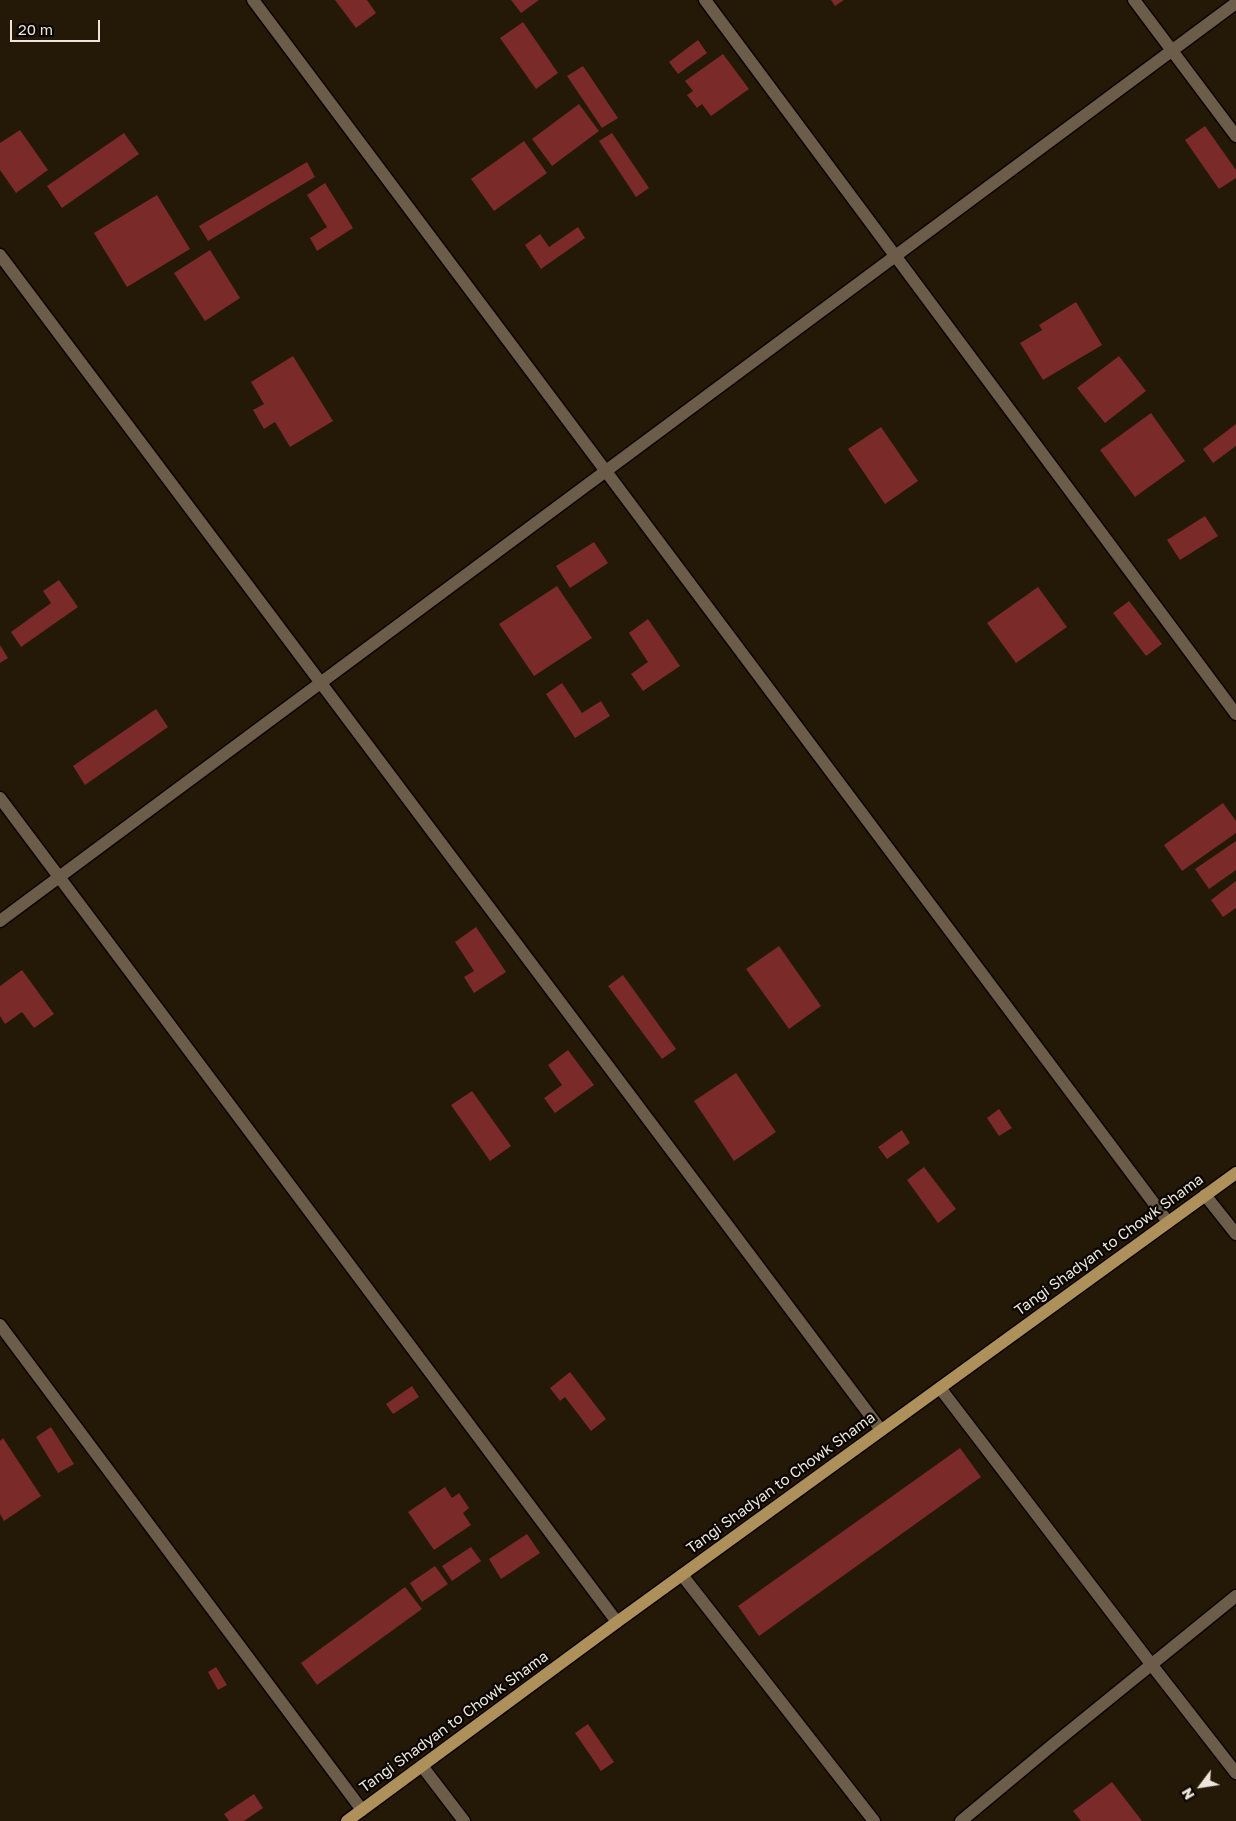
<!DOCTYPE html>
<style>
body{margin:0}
#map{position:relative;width:1236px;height:1821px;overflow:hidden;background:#241806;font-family:"Golos Text",sans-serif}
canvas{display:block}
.north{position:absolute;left:1176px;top:1761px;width:50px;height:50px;-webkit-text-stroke:4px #090501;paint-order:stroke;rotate:239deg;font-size:14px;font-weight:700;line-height:20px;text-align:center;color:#ede5d9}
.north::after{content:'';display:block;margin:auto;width:18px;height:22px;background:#ede5d9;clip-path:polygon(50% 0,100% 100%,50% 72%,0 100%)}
.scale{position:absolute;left:10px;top:20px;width:90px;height:22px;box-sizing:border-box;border:2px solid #ede5d9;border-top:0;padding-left:6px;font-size:15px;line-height:18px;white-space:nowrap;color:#ede5d9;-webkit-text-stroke:4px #090501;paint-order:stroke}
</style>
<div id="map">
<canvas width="1236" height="1821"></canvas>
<div class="north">N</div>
<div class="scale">20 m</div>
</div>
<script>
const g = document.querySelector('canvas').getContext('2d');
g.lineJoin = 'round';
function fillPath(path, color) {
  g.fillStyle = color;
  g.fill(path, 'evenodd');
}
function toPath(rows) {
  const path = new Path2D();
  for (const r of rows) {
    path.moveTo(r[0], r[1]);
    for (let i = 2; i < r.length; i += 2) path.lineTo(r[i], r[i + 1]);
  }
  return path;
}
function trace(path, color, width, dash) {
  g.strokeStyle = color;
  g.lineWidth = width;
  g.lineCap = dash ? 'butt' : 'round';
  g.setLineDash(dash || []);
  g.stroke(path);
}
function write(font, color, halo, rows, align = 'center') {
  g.font = font + ' "Golos Text",sans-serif';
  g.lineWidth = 4.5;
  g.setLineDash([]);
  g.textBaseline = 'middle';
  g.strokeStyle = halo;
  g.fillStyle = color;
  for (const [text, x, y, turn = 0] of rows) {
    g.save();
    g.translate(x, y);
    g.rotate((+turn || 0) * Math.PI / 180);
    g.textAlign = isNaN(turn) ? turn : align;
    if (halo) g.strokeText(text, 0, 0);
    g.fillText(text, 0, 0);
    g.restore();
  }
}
const building = toPath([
 [335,0,367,0,376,13,356,28],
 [511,0,539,0,521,13],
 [831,0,844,0,835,6],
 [523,22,558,73,536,89,500,38],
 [698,40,707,53,678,74,669,62],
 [723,54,749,89,711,116,702,104,697,108,687,95,693,91,685,81],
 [583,66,618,118,602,128,567,76],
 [579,104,599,131,552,166,532,139],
 [1205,126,1236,170,1236,178,1219,189,1185,140],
 [20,130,48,170,16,193,0,170,0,143],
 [124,133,139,154,62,208,47,186],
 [612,133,649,188,636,197,599,141],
 [524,141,547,173,494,211,471,179],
 [307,162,315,177,208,241,199,226],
 [325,183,353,228,317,251,310,238,327,227,307,195],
 [157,195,190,249,127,287,94,233],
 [578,227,585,238,541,269,525,245,540,234,549,247],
 [210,250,240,298,205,321,174,273],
 [1076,302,1102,345,1043,380,1020,343,1042,330,1039,325],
 [293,356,333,421,290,447,275,422,264,429,253,410,264,404,251,382],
 [1119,356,1146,391,1105,423,1077,388],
 [1151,413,1185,461,1135,497,1100,450],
 [1236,424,1236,446,1213,463,1203,449],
 [881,427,918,481,885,504,848,449],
 [1205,516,1218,536,1180,560,1167,540],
 [594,542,608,563,570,588,556,566],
 [59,580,78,607,21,647,11,632,51,603,43,591],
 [557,586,592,638,534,676,499,624],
 [1038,587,1067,627,1016,663,987,623],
 [1129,601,1162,644,1146,656,1113,613],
 [648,619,680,666,643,691,631,674,648,662,629,633],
 [0,645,8,658,0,663],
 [562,683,582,713,601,701,610,716,575,738,546,694],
 [156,709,168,727,85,785,73,766],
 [1223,803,1236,821,1236,833,1182,871,1164,845],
 [1236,841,1236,870,1209,889,1195,869],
 [1236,881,1236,908,1223,917,1211,900],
 [476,927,506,972,474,993,464,977,474,971,455,942],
 [779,946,821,1006,789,1029,746,969],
 [22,970,54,1014,34,1028,22,1012,5,1024,0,1016,0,986],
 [623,975,676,1049,662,1059,608,986],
 [568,1050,594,1085,555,1113,544,1098,562,1085,548,1065],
 [736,1073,776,1132,734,1161,694,1101],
 [472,1091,511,1146,490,1161,451,1105],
 [999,1109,1012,1128,999,1136,987,1118],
 [902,1130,910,1143,887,1159,878,1147],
 [924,1167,956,1209,938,1223,907,1180],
 [570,1372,606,1419,591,1431,565,1397,560,1401,550,1388],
 [412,1386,419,1397,393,1414,386,1404],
 [51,1427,74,1464,58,1473,36,1437],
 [3,1438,41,1496,4,1521,0,1514,0,1441],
 [960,1448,981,1477,759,1636,738,1606],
 [445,1487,452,1498,459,1493,469,1508,463,1513,471,1525,434,1550,408,1512],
 [527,1534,540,1553,501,1579,489,1559],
 [471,1547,481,1561,452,1581,442,1566],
 [435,1566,448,1584,422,1602,410,1583],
 [405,1587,422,1609,317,1685,301,1663],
 [216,1667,227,1685,218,1690,208,1672],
 [588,1724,614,1762,601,1771,575,1733],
 [1112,1782,1142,1821,1081,1821,1073,1811],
 [254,1794,263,1808,244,1821,229,1821,224,1814]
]);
const minor = toPath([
 [253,0,1168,1222],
 [705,0,1236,714],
 [1134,0,1236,136],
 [0,255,881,1430],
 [0,798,617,1622],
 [0,921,1236,3],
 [1205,1195,1236,1234],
 [0,1325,362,1810],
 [940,1388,1151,1664,1236,1773],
 [682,1575,874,1821],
 [422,1766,464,1821],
 [961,1821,1056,1742,1236,1596]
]);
const primary = toPath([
 [347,1821,617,1622,1236,1173]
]);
const streetNames = [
 ["Tangi Shadyan to Chowk Shama",1109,1245,-36],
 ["Tangi Shadyan to Chowk Shama",781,1483,-36],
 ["Tangi Shadyan to Chowk Shama",454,1722,-36]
];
fillPath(building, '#7a2a28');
trace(minor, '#0d0400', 15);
trace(primary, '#0d0400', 15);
trace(minor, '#6b5d49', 12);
trace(primary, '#ae905a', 12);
write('15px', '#ede5d9', '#090501', streetNames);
</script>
